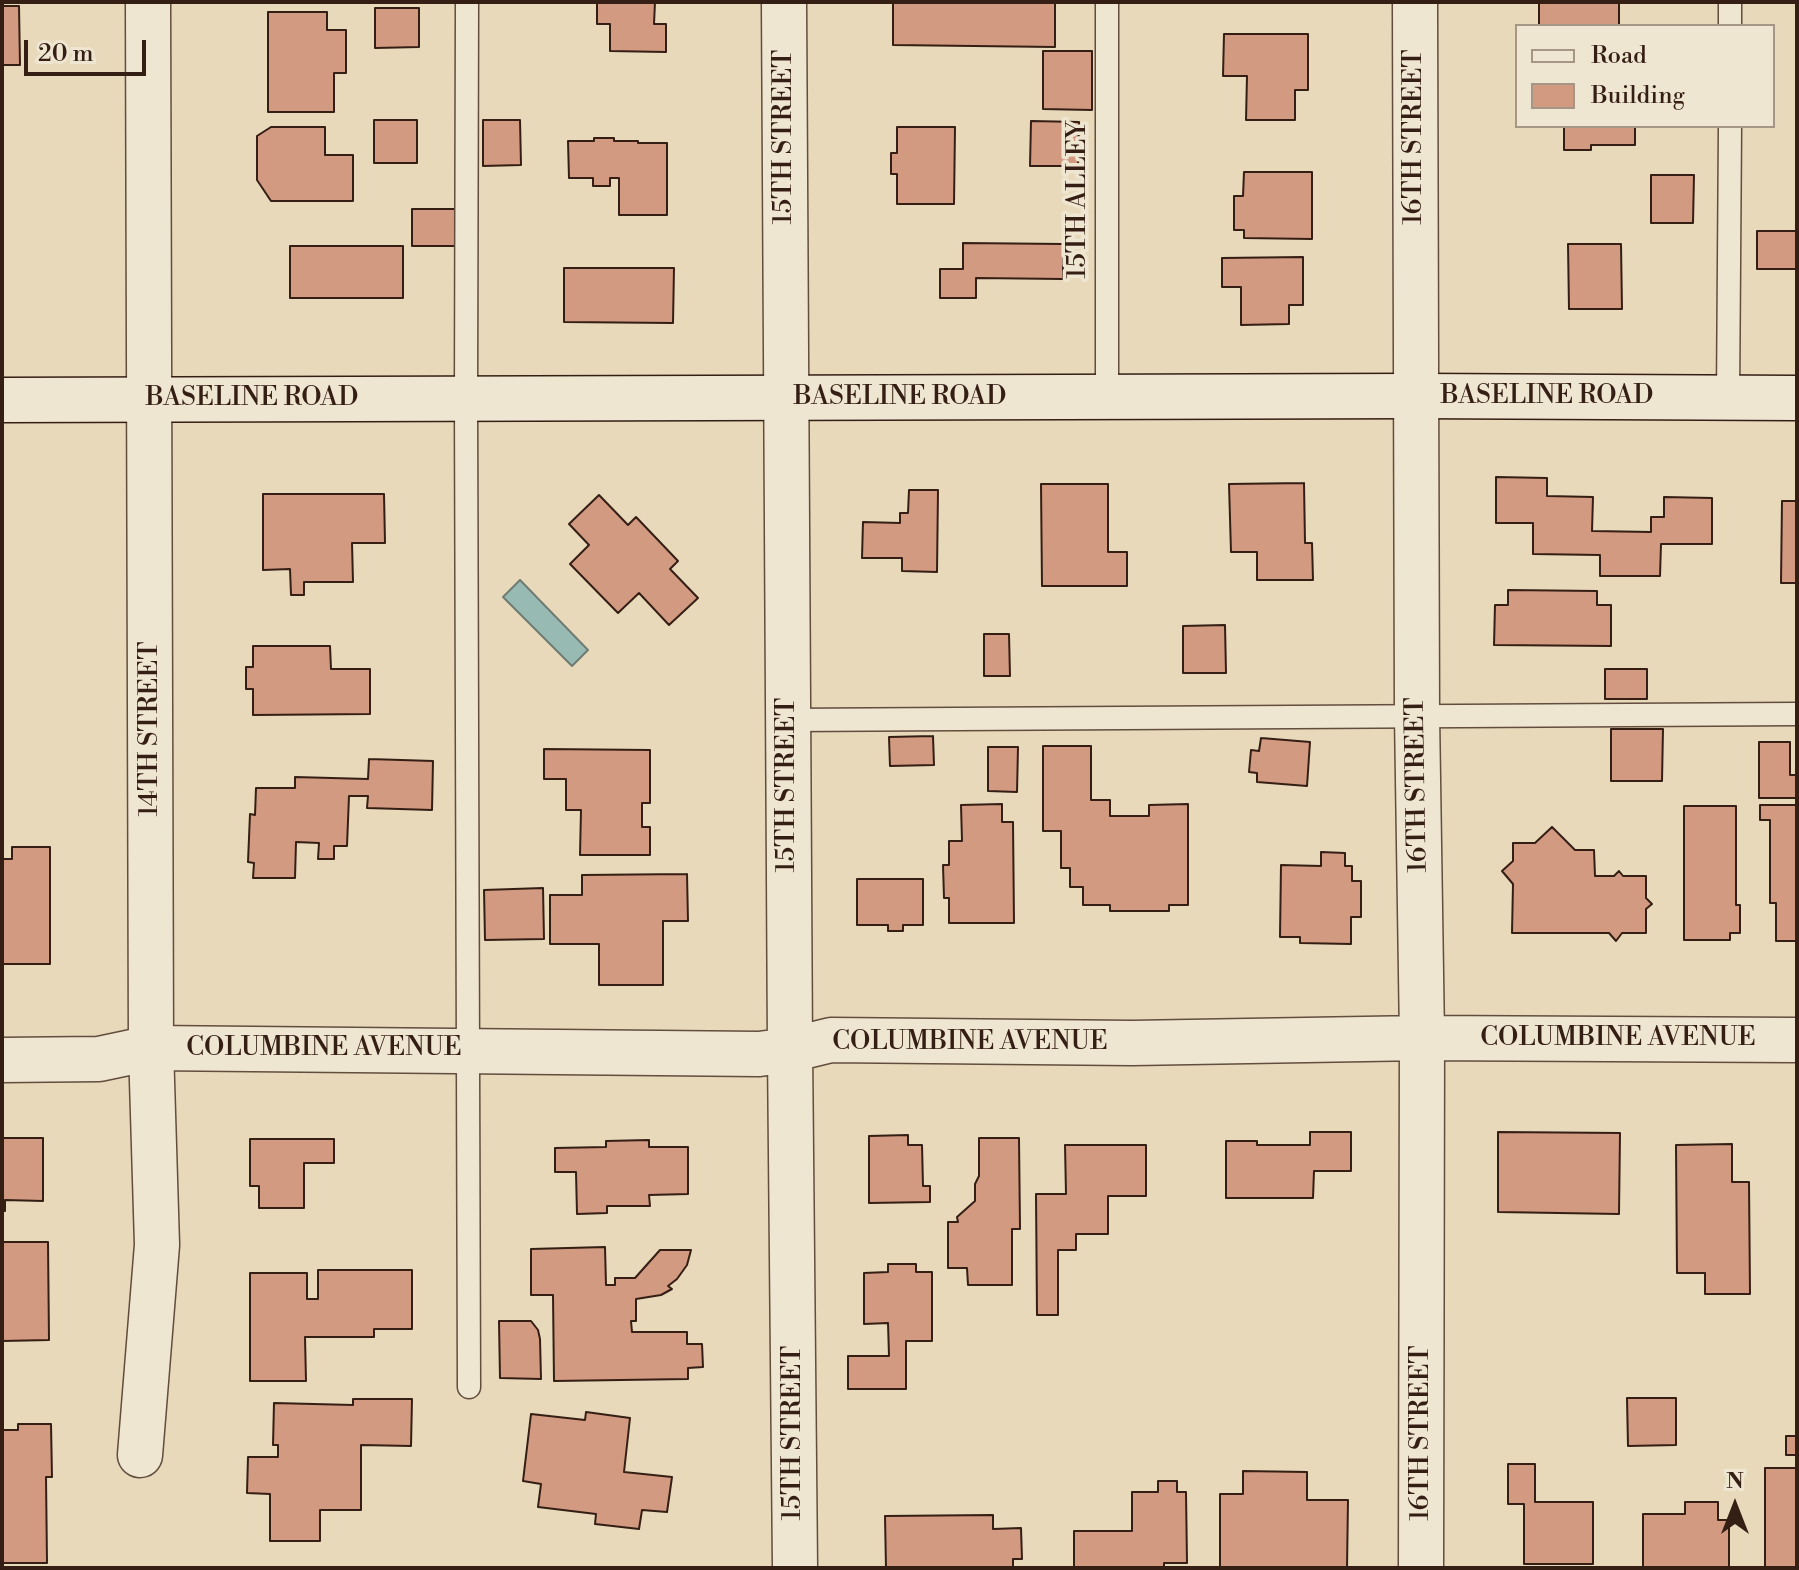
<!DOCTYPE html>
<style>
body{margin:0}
#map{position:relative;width:1799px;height:1570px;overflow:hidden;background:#e7d9ba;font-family:"Libre Bodoni",serif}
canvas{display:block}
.frame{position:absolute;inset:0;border:4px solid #351e14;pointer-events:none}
.legend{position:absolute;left:1515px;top:24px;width:260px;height:104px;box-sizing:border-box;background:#efe6d2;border:2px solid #a59686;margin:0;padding:10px 14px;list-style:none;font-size:24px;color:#351e14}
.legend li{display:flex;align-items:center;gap:16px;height:40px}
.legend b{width:40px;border:2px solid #a59686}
.north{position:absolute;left:1695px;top:1466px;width:80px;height:80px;-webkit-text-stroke:6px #efe6d2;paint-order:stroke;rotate:0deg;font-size:22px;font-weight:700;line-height:32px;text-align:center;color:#351e14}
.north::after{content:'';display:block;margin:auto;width:28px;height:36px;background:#351e14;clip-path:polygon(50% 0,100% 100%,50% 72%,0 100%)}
.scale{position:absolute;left:24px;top:40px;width:122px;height:36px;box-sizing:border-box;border:4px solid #351e14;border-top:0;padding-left:10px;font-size:24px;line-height:28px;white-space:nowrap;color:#351e14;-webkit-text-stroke:6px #efe6d2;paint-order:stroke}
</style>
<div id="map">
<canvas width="1799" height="1570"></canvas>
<div class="frame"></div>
<ul class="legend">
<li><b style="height:10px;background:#efe6d2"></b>Road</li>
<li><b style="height:22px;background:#d39a82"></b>Building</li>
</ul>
<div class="north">N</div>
<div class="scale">20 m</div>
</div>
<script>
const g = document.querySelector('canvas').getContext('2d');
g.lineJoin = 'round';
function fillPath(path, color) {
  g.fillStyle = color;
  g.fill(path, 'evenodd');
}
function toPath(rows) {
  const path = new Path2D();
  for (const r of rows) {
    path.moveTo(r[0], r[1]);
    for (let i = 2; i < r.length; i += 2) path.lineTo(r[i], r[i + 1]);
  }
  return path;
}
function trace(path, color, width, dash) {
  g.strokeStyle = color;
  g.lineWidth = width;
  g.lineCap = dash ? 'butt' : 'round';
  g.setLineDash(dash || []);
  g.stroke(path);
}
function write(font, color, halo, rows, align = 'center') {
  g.font = font + ' "Libre Bodoni",serif';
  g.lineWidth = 7;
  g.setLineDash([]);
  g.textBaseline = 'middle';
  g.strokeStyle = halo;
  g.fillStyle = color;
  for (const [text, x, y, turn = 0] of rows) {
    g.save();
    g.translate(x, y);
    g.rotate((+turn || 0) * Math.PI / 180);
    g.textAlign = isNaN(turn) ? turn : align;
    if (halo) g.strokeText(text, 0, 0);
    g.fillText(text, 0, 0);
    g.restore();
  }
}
const water = toPath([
 [520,580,588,650,572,666,503,597,520,580]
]);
const building = toPath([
 [597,2,655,2,654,24,666,24,666,52,610,51,610,24,597,24,597,2],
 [893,2,1055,2,1055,47,893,45,893,2],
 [1539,2,1619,2,1619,26,1539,26,1539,2],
 [2,6,19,6,20,65,2,65,2,6],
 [375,8,419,8,419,47,375,48,375,8],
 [268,12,327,12,327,30,346,30,346,73,334,73,334,112,268,112,268,12],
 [1224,34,1308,34,1308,90,1295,90,1295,120,1246,120,1247,76,1223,76,1224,34],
 [1043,51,1092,51,1092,110,1043,109,1043,51],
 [374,120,417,120,417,163,374,163,374,120],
 [483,120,520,120,521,165,483,166,483,120],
 [1031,121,1079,122,1078,166,1030,166,1031,121],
 [1564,126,1635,126,1635,145,1591,145,1591,150,1564,150,1564,126],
 [271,127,325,127,325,155,353,155,353,201,271,201,257,180,257,136,271,127],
 [897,127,955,127,954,204,897,204,897,174,891,174,891,153,897,153,897,127],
 [594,138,614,138,614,141,638,141,638,143,667,143,667,215,619,215,619,178,610,178,610,186,593,186,593,178,569,178,568,141,594,141,594,138],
 [1244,172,1312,172,1312,239,1244,238,1244,230,1234,230,1234,196,1243,196,1244,172],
 [1651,175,1694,175,1693,223,1651,223,1651,175],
 [412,209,457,209,457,246,412,246,412,209],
 [1757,231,1797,231,1797,269,1757,269,1757,231],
 [963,243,1063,244,1063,279,976,278,976,298,940,298,940,269,963,269,963,243],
 [1568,244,1621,244,1622,309,1569,309,1568,244],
 [290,246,403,246,403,298,290,298,290,246],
 [1303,257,1303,305,1289,305,1289,324,1241,325,1241,287,1222,287,1222,258,1303,257],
 [564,268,674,268,673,323,564,322,564,268],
 [1496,477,1547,478,1547,496,1593,497,1592,531,1651,532,1651,517,1664,517,1664,497,1712,498,1712,544,1661,544,1660,576,1600,576,1600,555,1533,554,1533,523,1496,523,1496,477],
 [1304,483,1305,543,1312,543,1313,580,1257,580,1257,552,1231,552,1229,484,1304,483],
 [1041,484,1108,484,1108,552,1127,552,1127,586,1042,586,1041,484],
 [909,490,938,490,937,572,902,571,902,558,862,558,863,522,900,523,900,513,908,513,909,490],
 [263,494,384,494,385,543,352,543,353,582,304,582,304,595,291,595,290,569,263,570,263,494],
 [599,495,628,525,636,517,678,561,670,569,698,598,669,625,639,593,618,613,570,564,589,545,569,524,599,495],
 [1782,501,1797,501,1797,583,1781,583,1782,501],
 [1508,590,1597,591,1597,605,1611,605,1611,646,1494,645,1495,605,1508,605,1508,590],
 [1225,625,1226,673,1183,673,1183,626,1225,625],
 [984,634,1009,634,1010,676,984,676,984,634],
 [253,646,330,646,331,669,370,669,370,714,253,715,253,689,246,689,246,667,253,667,253,646],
 [1605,669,1647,669,1647,699,1605,699,1605,669],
 [1611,729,1663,729,1662,781,1611,781,1611,729],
 [933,736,934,765,890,766,889,737,933,736],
 [1261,738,1310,742,1307,786,1257,782,1257,773,1249,772,1251,750,1259,751,1261,738],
 [1759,742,1790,742,1790,775,1797,775,1797,798,1759,798,1759,742],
 [1043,746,1091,746,1091,800,1110,800,1110,816,1149,816,1149,805,1188,804,1188,905,1169,905,1169,911,1110,911,1110,905,1083,905,1083,887,1070,887,1070,868,1061,868,1061,831,1043,831,1043,746],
 [988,747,1018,747,1017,792,988,791,988,747],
 [544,749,650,750,650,803,642,803,642,827,650,827,650,855,580,855,581,810,566,810,566,779,544,779,544,749],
 [369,759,433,761,432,810,367,808,368,796,349,796,347,846,334,846,334,859,318,859,319,843,296,842,295,878,253,878,254,863,248,862,250,814,255,815,256,788,295,788,295,777,368,779,369,759],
 [1002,804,1002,822,1013,822,1014,923,949,923,949,898,944,898,943,865,949,865,949,841,962,841,961,805,1002,804],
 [1760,805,1797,805,1797,941,1776,941,1776,903,1770,903,1770,820,1760,820,1760,805],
 [1684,806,1736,806,1736,905,1740,905,1740,933,1730,933,1730,940,1684,940,1684,806],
 [1552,827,1575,850,1594,850,1595,876,1614,876,1619,871,1623,876,1646,876,1646,898,1652,904,1646,909,1646,933,1622,933,1616,941,1609,933,1512,933,1513,884,1502,871,1513,861,1513,843,1535,843,1552,827],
 [12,847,50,847,50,964,2,964,2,859,12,859,12,847],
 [1321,852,1345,853,1345,866,1352,866,1352,881,1361,881,1361,917,1351,917,1351,944,1300,943,1300,937,1280,937,1281,865,1321,866,1321,852],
 [687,874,688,921,663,921,663,985,599,985,599,944,550,944,550,895,582,895,582,875,687,874],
 [857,879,923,879,923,925,903,925,903,931,888,931,888,925,857,925,857,879],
 [543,888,544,939,485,940,484,890,543,888],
 [1310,1132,1351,1132,1351,1171,1314,1171,1313,1198,1226,1198,1226,1141,1257,1141,1257,1145,1310,1145,1310,1132],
 [1498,1132,1620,1133,1619,1214,1498,1212,1498,1132],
 [908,1135,908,1145,922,1145,923,1186,930,1186,930,1202,869,1203,869,1136,908,1135],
 [2,1138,43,1138,43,1201,5,1200,5,1211,2,1211,2,1138],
 [979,1138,1019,1138,1020,1229,1012,1229,1012,1285,968,1285,967,1268,948,1268,948,1222,958,1222,957,1217,975,1201,975,1184,979,1176,979,1138],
 [250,1139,334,1139,334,1163,304,1163,304,1208,259,1208,259,1186,250,1186,250,1139],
 [649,1140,649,1147,688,1147,688,1194,649,1195,650,1206,607,1206,607,1213,577,1214,576,1172,555,1172,555,1148,606,1147,606,1141,649,1140],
 [1732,1144,1732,1182,1749,1182,1750,1294,1705,1294,1705,1273,1677,1273,1676,1145,1732,1144],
 [1065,1145,1146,1145,1146,1196,1108,1196,1108,1234,1076,1234,1076,1250,1058,1250,1058,1315,1037,1315,1036,1194,1066,1194,1065,1145],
 [2,1242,48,1242,49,1340,2,1341,2,1242],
 [605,1247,606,1285,615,1285,615,1278,635,1278,660,1250,691,1250,687,1265,677,1279,668,1286,672,1289,661,1295,636,1299,636,1321,631,1321,632,1332,687,1332,687,1344,702,1344,703,1367,688,1368,688,1379,554,1381,553,1295,531,1295,531,1249,605,1247],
 [888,1264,916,1264,916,1272,932,1272,932,1341,906,1341,906,1389,848,1389,848,1356,889,1356,888,1323,864,1324,864,1273,888,1272,888,1264],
 [318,1270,412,1270,412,1329,374,1329,374,1337,305,1337,306,1381,250,1381,250,1273,307,1273,307,1299,318,1299,318,1270],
 [499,1321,531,1321,538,1330,540,1339,541,1379,500,1378,499,1321],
 [1627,1398,1676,1398,1676,1445,1628,1446,1627,1398],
 [353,1399,412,1399,411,1446,361,1445,361,1510,320,1510,320,1541,270,1541,270,1494,247,1493,248,1457,278,1457,278,1445,273,1445,274,1403,353,1405,353,1399],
 [586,1412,630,1418,624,1472,672,1477,667,1512,642,1510,639,1529,595,1524,596,1514,538,1507,541,1484,523,1481,531,1414,585,1420,586,1412],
 [18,1424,51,1424,52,1477,46,1477,47,1563,2,1563,2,1430,18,1430,18,1424],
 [1786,1436,1797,1436,1797,1455,1786,1455,1786,1436],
 [1508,1464,1535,1464,1535,1502,1593,1502,1593,1564,1524,1564,1524,1504,1508,1504,1508,1464],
 [1765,1468,1797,1468,1797,1568,1765,1568,1765,1468],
 [1243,1471,1307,1472,1307,1500,1348,1500,1347,1568,1220,1568,1220,1494,1243,1494,1243,1471],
 [1158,1481,1177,1481,1177,1492,1186,1492,1187,1563,1164,1563,1164,1568,1074,1568,1074,1531,1132,1531,1132,1492,1158,1492,1158,1481],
 [1685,1502,1718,1502,1718,1520,1729,1520,1729,1567,1643,1567,1643,1514,1685,1514,1685,1502],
 [993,1515,993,1529,1021,1528,1022,1559,1013,1559,1013,1568,886,1568,885,1516,993,1515]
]);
const lane = toPath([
 [467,2,466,399,469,1387],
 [1107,2,1107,398],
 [1730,26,1730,2],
 [1728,398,1730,126],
 [788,720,1797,714]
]);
const street = toPath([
 [784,2,790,1050,795,1568],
 [1415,2,1417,715,1422,1038,1421,1568],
 [2,1060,99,1059,151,1048,759,1054,790,1050,831,1040,1132,1043,1422,1038,1797,1040],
 [140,1455,157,1245,151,1048,148,2]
]);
const secondary = toPath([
 [2,400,1416,396,1797,398]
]);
const streetNames = [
 ["15TH STREET",785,137,-90],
 ["16TH STREET",1415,137,-90],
 ["15TH ALLEY",1079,200,-90],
 ["BASELINE ROAD",1547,397],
 ["BASELINE ROAD",900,398],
 ["BASELINE ROAD",252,399],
 ["14TH STREET",151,729,-90],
 ["15TH STREET",788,785,-90],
 ["16TH STREET",1418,785,-91],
 ["COLUMBINE AVENUE",1618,1039],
 ["COLUMBINE AVENUE",970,1043],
 ["COLUMBINE AVENUE",324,1049],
 ["15TH STREET",794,1433,-90],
 ["16TH STREET",1422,1433,-90]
];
fillPath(water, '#97bab3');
trace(water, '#707c73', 2);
fillPath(building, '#d39a82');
trace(building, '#351e14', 2);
trace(lane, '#624d3e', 25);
trace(street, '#624d3e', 47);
trace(secondary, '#351e14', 47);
trace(lane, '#efe6d2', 22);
trace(street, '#efe6d2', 44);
trace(secondary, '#efe6d2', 44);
write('26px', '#351e14', '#efe6d2', streetNames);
</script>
